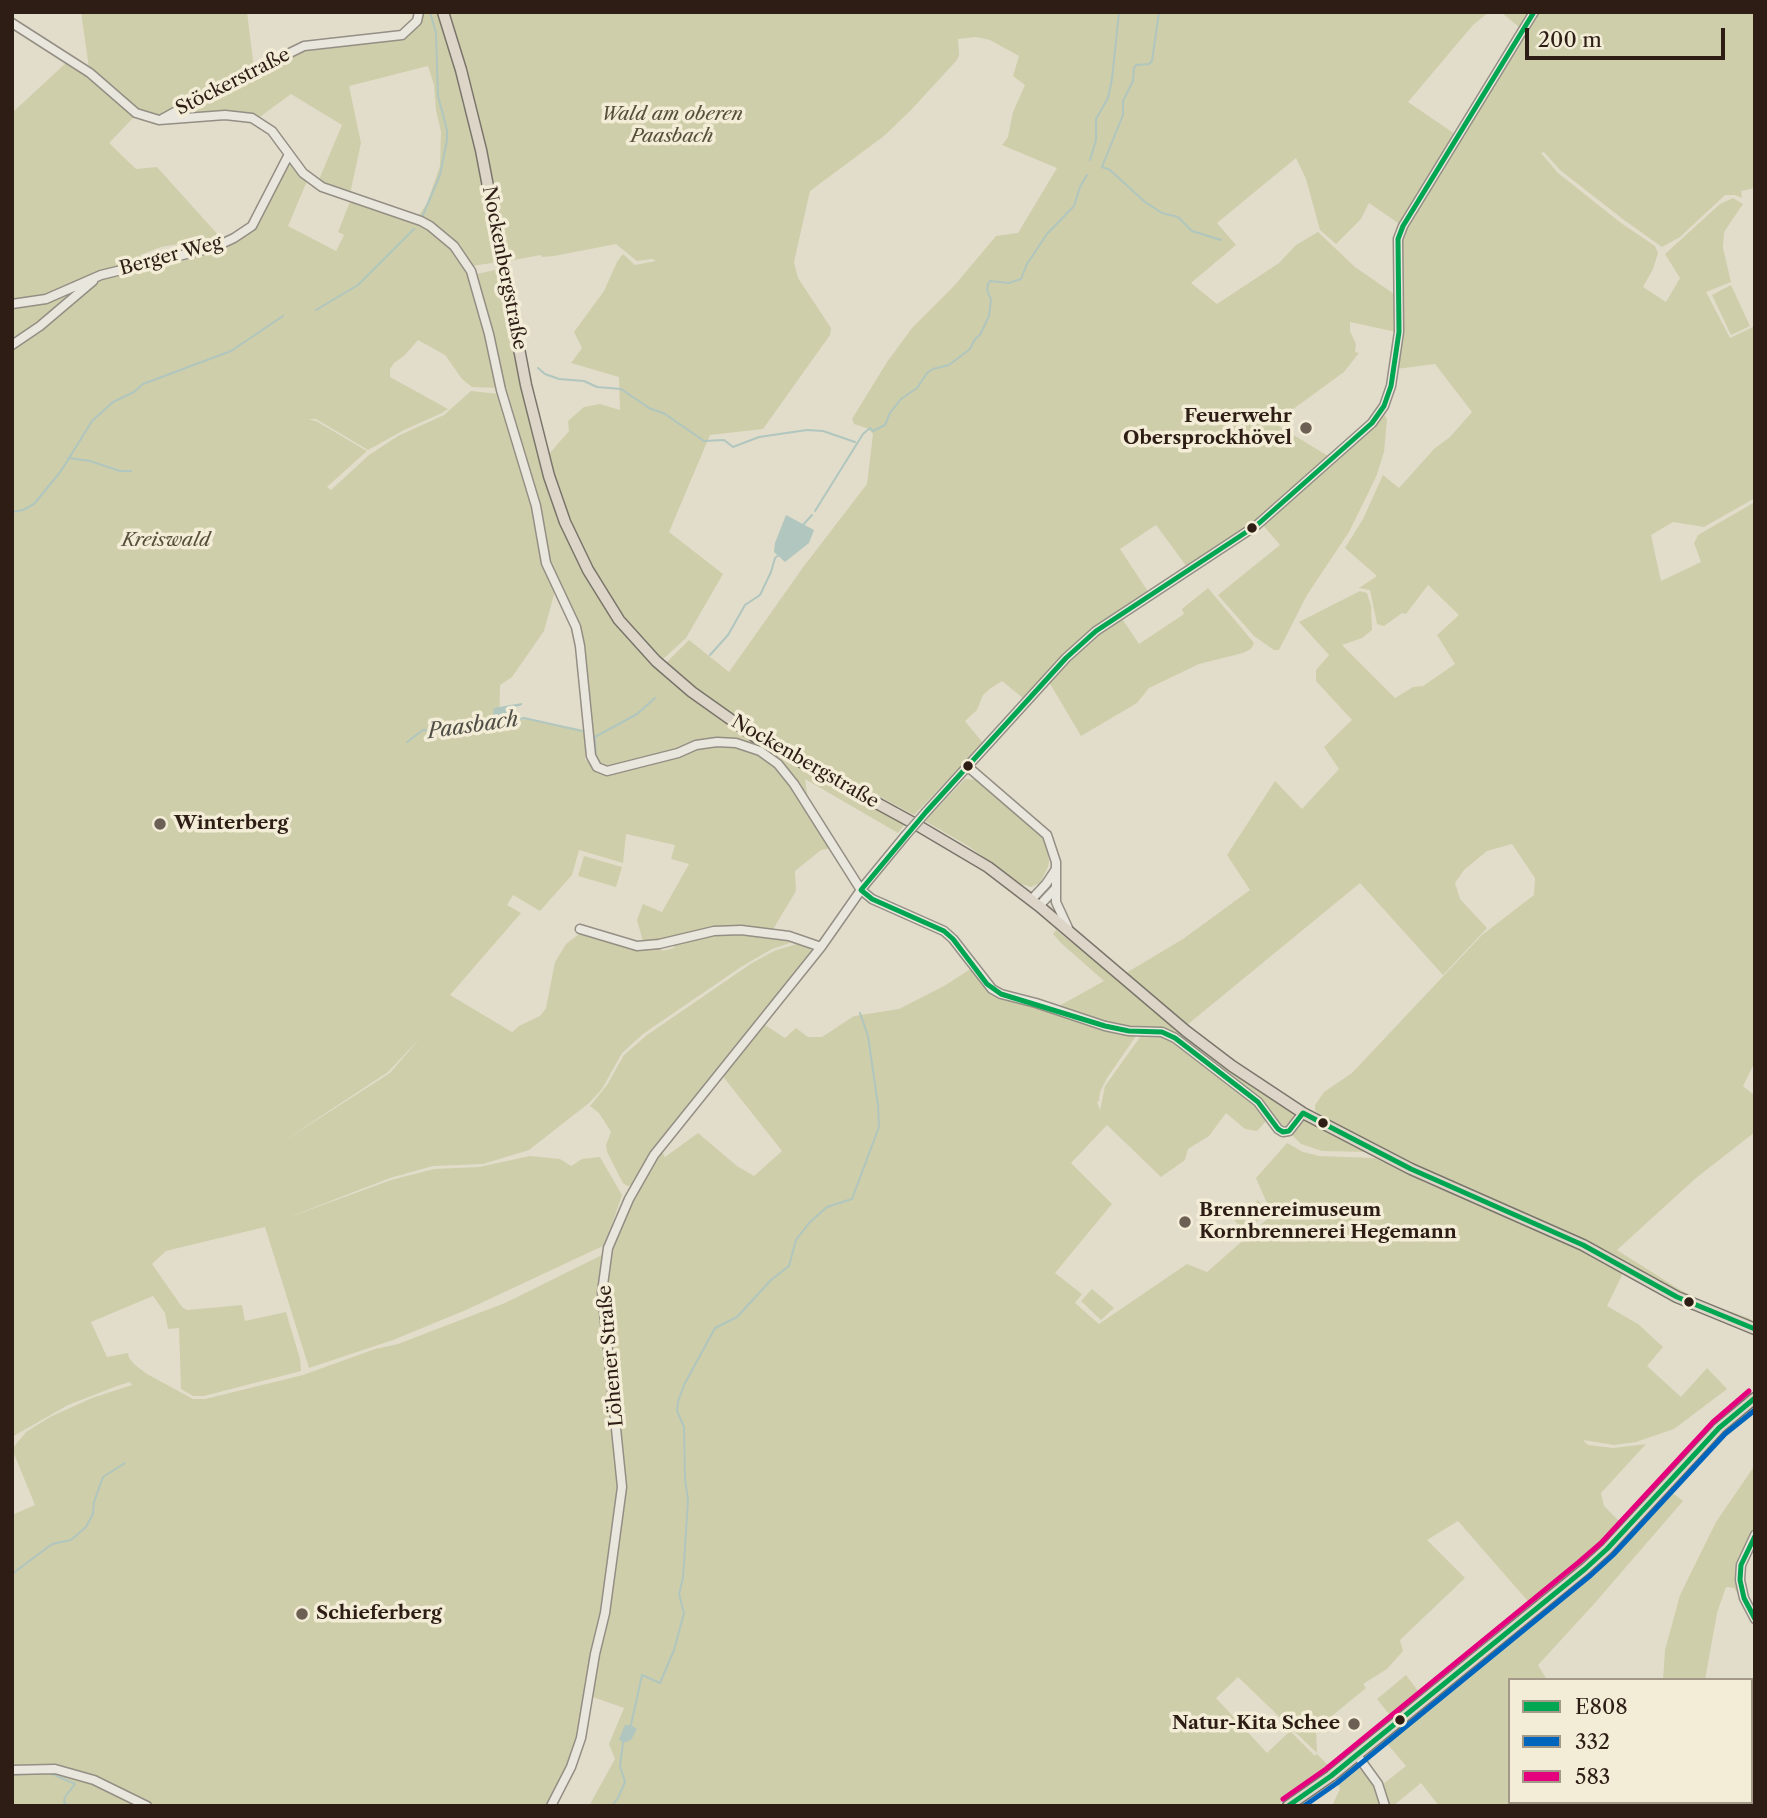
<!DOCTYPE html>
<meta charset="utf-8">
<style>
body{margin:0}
#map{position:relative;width:1767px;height:1818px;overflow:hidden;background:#e2ddcb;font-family:"Libre Caslon Text",serif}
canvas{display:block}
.frame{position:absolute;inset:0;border:14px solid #2d1d15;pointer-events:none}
.legend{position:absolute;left:1508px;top:1678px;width:245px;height:126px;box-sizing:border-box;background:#f3ecd7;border:2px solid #a49989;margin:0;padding:9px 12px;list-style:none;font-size:21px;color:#2d1d15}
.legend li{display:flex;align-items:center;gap:14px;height:35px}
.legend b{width:35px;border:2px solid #a49989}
.scale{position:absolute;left:1525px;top:28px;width:200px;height:32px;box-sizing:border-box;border:4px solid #2d1d15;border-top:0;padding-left:9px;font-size:21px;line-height:24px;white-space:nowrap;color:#2d1d15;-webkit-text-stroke:5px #f3ecd7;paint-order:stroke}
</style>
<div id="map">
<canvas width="1767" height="1818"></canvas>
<div class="frame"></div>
<ul class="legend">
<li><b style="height:9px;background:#00a651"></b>E808</li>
<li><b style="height:9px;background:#0065bd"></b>332</li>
<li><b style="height:9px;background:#e5007d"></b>583</li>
</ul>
<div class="scale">200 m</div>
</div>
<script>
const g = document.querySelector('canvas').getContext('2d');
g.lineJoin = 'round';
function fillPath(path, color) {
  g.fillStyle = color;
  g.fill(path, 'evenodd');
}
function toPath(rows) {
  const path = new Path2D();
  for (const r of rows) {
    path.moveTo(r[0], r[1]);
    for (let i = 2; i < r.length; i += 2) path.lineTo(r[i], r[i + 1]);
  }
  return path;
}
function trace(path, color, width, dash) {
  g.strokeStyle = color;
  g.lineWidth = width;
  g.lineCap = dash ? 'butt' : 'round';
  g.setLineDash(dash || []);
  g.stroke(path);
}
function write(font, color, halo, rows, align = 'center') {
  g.font = font + ' "Libre Caslon Text",serif';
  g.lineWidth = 7;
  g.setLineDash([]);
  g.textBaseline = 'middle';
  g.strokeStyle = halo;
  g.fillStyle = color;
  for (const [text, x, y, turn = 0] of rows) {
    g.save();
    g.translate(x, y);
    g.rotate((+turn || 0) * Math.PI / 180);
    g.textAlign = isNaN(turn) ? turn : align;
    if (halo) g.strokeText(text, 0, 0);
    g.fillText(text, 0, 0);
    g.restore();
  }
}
const green = toPath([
 [81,12,247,12,254,68,159,118,138,111,89,68],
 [422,12,437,12,451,55,463,99,462,103,468,115,499,262,472,266,418,217,427,203,440,166,441,132,436,110,434,85,428,66,349,86,361,143,350,194,318,182,342,125,291,94,257,119,166,119,304,47,403,36],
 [448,12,1489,12,1473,25,1408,102,1455,134,1401,225,1369,203,1361,219,1336,244,1320,230,1306,179,1296,158,1217,223,1236,245,1191,283,1217,304,1279,263,1296,245,1318,232,1355,267,1397,296,1396,332,1350,322,1350,331,1356,344,1355,352,1359,353,1344,372,1274,423,1328,456,1258,520,1187,567,1156,525,1120,549,1149,593,1062,656,1045,673,1024,699,1002,681,991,688,983,695,977,710,965,721,983,743,914,815,745,724,698,691,666,663,689,640,729,672,804,566,867,484,873,434,869,429,854,424,852,419,887,362,912,328,954,286,996,236,1018,233,1057,168,1002,145,1008,137,1013,112,1025,85,1013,76,1019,56,990,40,976,37,958,39,959,55,957,60,911,110,884,136,810,191,794,262,798,278,831,328,830,335,763,429,710,435,669,532,723,574,686,638,662,660,624,617,588,560,560,496,548,455,569,431,568,421,584,407,600,404,620,410,619,377,571,363,582,348,574,332,604,291,617,262,623,254,635,265,656,261,652,259,637,261,616,244,554,256,542,257,541,255,508,261,473,92],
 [1501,12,1530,12,1520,28],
 [1536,12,1755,12,1755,188,1741,191,1742,198,1735,195,1725,195,1680,237,1662,247,1624,220,1560,170,1544,152,1541,153,1558,173,1621,223,1655,246,1658,253,1653,269,1643,287,1666,302,1680,278,1665,254,1720,204,1733,198,1743,204,1724,232,1723,248,1731,282,1706,292,1730,338,1755,326,1755,498,1704,527,1673,522,1651,535,1661,581,1701,562,1694,543,1698,535,1755,502,1755,1062,1743,1086,1755,1096,1755,1132,1696,1178,1617,1250,1677,1288,1704,1302,1749,1318,1755,1323,1694,1299,1555,1226,1435,1174,1351,1133,1315,1111,1315,1105,1324,1092,1352,1073,1482,935,1534,895,1535,878,1512,844,1487,851,1464,870,1455,883,1460,899,1487,928,1443,975,1360,883,1187,1025,1126,973,1183,939,1250,890,1227,855,1275,781,1302,809,1339,769,1324,747,1352,720,1316,681,1316,670,1329,655,1299,622,1360,591,1367,593,1371,606,1372,630,1362,638,1342,645,1395,698,1413,687,1423,686,1455,664,1437,635,1459,615,1428,585,1406,614,1402,613,1384,626,1377,624,1370,590,1359,588,1377,576,1345,548,1363,519,1383,475,1399,488,1434,449,1450,437,1472,412,1435,364,1396,369,1403,322,1401,241,1405,227],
 [68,61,88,74,120,105,135,116,109,143,136,169,157,167,220,237,161,247,140,255,145,263,216,248,253,227,288,160,307,181,288,226,336,251,344,235,338,232,351,199,421,223,454,249,469,274,477,297,498,388,472,387,462,379,445,355,418,340,405,355,394,363,390,369,390,377,448,409,442,413,404,430,368,450,316,419,308,419,316,421,367,451,327,487,331,490,369,455,398,436,444,415,471,391,499,394,531,496,544,565,555,591,544,631,512,677,500,685,499,733,517,720,529,719,584,730,587,749,585,759,596,770,718,744,759,754,777,766,792,785,832,848,821,850,795,871,796,891,772,931,742,928,644,945,637,920,643,904,662,912,689,864,671,859,675,845,626,834,623,863,579,850,572,875,540,911,513,895,507,905,521,913,450,995,512,1032,519,1026,540,1016,546,1008,555,962,566,944,579,934,587,933,634,948,661,945,662,951,674,948,673,942,729,931,799,940,772,949,741,967,643,1034,622,1053,602,1089,589,1103,529,1150,483,1164,433,1166,390,1178,284,1219,391,1180,434,1169,479,1167,530,1156,560,1159,571,1166,582,1159,600,1157,622,1195,605,1245,466,1310,393,1340,309,1368,265,1227,166,1251,152,1264,182,1307,187,1310,242,1305,245,1321,286,1312,300,1359,301,1371,204,1396,193,1396,181,1389,179,1328,168,1329,165,1313,153,1296,91,1322,107,1357,128,1353,129,1358,135,1365,147,1374,193,1399,205,1399,303,1375,375,1349,398,1344,505,1303,604,1254,600,1283,620,1488,602,1612,588,1674,579,1738,548,1806,154,1806,61,1768,12,1768,12,1515,35,1505,12,1449,26,1432,50,1417,92,1398,132,1385,130,1382,117,1386,68,1405,12,1437,12,113],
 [420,1038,390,1073,279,1144,388,1072],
 [499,269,530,427,549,491,579,564,604,606,623,632,652,664,684,693,719,719,774,753,904,825,898,833,805,779,808,799,795,779,740,740,708,739,677,751,610,768,601,767,593,756,584,651,549,558,537,498,504,390,477,274],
 [1731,285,1750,326,1731,335,1712,295],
 [1383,413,1387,419,1384,452,1376,477,1349,532,1307,595,1279,650,1274,650,1254,636,1218,595,1280,545,1262,524],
 [1208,588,1254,643,1251,649,1243,653,1199,664,1149,688,1137,703,1081,736,1049,682,1098,634,1121,617,1139,644,1184,614,1182,609],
 [965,779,979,780,1040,833,1047,845,1049,861,1048,867,1040,883,1031,887,1021,884,968,846,925,821],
 [584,856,622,867,616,887,578,876],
 [1056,930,1242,1078,1293,1112,1294,1119,1285,1126,1279,1123,1242,1084,1179,1036,1168,1031,1119,1026,1059,1006,1104,981,1061,943,1053,934],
 [803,942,813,952,634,1185,627,1186,623,1183,607,1152,606,1145,611,1132,599,1113,590,1106,607,1085,624,1055,647,1035,752,963,774,951],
 [972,968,985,985,1138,1033,1107,1078,1100,1092,1099,1101,1097,1102,1100,1110,1105,1086,1143,1033,1162,1035,1175,1040,1251,1099,1268,1119,1257,1131,1245,1129,1226,1113,1209,1136,1188,1149,1185,1160,1161,1177,1107,1125,1071,1163,1112,1204,1055,1273,1082,1294,1075,1303,1099,1324,1187,1264,1207,1272,1272,1215,1256,1178,1287,1143,1303,1152,1319,1156,1375,1158,1426,1183,1478,1203,1575,1247,1623,1273,1607,1306,1638,1324,1663,1347,1647,1366,1681,1397,1707,1368,1727,1389,1674,1429,1636,1442,1614,1445,1583,1440,1588,1445,1613,1448,1646,1444,1601,1493,1604,1506,1623,1525,1574,1573,1533,1607,1458,1521,1427,1540,1465,1578,1400,1640,1403,1651,1387,1669,1363,1684,1366,1688,1316,1729,1317,1754,1331,1768,1299,1793,1275,1806,589,1806,615,1759,609,1744,624,1708,590,1696,625,1487,606,1297,610,1248,639,1186,660,1149,665,1157,698,1133,737,1166,754,1176,782,1151,721,1074,762,1023,785,1038,796,1028,808,1037,822,1037,854,1016,899,1009,944,986],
 [1238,1677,1317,1753,1315,1756,1290,1731,1267,1753,1216,1698],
 [1305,1118,1351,1144,1368,1152,1322,1151,1301,1144,1292,1135],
 [1258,1200,1268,1213,1244,1231,1234,1220],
 [1092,1289,1114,1308,1101,1320,1081,1301],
 [1755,1465,1755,1526,1737,1567,1740,1597,1734,1588,1726,1587,1717,1613,1705,1680,1663,1680,1665,1650,1680,1595,1716,1522],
 [1669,1490,1683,1501,1594,1604,1538,1665,1547,1680,1510,1680,1510,1802,1518,1802,1517,1804,1439,1806,1421,1783,1393,1806,1389,1806,1382,1785,1406,1766,1384,1740,1612,1549],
 [1406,1675,1421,1695,1393,1719,1377,1699],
 [1755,1724,1755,1806,1678,1806,1676,1802,1751,1802,1751,1726],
 [1354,1764,1361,1766,1375,1786,1380,1806,1332,1806,1340,1789,1336,1778],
 [45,1769,106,1786,142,1806,12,1806,12,1771]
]);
const water = toPath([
 [786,515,814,530,809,543,785,562,774,552,775,543],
 [522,703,522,705,516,707,517,717,496,721,493,715,494,708],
 [625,1725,631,1725,637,1729,631,1740,623,1743,619,1739]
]);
const stream = toPath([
 [1159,12,1152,61,1149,64,1136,65,1134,68,1133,81,1123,101,1123,115,1102,167,1110,170,1145,202,1162,213,1178,217,1192,231,1221,240],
 [1090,160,1096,140,1096,119,1108,98,1112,79,1119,12],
 [423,215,440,175,447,140,447,130,438,96,436,33,430,12],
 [316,310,358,285,414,229],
 [538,368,545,374,559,379,584,381,597,387,621,389,649,408,665,414,704,441,724,440,733,447,759,437,807,430,823,431,855,442],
 [68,458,90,461,120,471,131,471],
 [815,511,863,434,870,428,873,431,885,425,890,413,901,399,917,388,927,373,933,369,949,365,970,349,975,339,980,335,989,316,991,300,987,290,988,284,990,281,1009,283,1021,279,1027,264,1047,234,1074,206,1080,187,1087,175],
 [12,512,23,510,34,504,61,471,92,421,113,402,134,392,143,384,231,351,283,316],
 [802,526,812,515],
 [710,655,728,635,745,605,760,595,771,572,775,558,779,555],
 [407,742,423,730,432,731,454,725,465,728,496,724,524,718,582,731],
 [596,758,595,737,637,714,655,698],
 [12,1574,52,1544,71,1540,86,1527,93,1514,94,1502,103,1477,125,1463],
 [631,1725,642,1675,660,1683,674,1650,684,1613,679,1594,683,1578,688,1500,685,1479,684,1427,677,1411,678,1402,684,1385,715,1328,737,1317,771,1280,789,1266,796,1240,809,1223,827,1207,852,1199,879,1127,878,1105,868,1036,860,1013],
 [50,1773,75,1784,65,1797,64,1802,68,1806],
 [12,1775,28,1774],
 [612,1806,618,1798,625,1782,620,1766,623,1743]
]);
const minor = toPath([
 [12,23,90,73,136,113,159,120,225,115,252,118,272,131,303,173,322,187,421,221,430,226,454,246,471,271,489,334,501,390,536,506,546,563,576,627,580,646,591,756,597,767,607,771,678,753,696,745,717,742,736,743,760,751,778,764,794,784,861,890,872,899,944,931,953,939,992,989,1001,994,1036,1003,1105,1026,1129,1031,1162,1032,1175,1038,1258,1102,1278,1129,1283,1132,1289,1131,1303,1113],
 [162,119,220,87,304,46,402,35,417,21,419,12],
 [12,304,46,299,101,275,215,247,234,238,252,226,288,156],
 [12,345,40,326,93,281],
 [967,766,1047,835,1056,862,1056,902,1068,928],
 [926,812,1066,658,1096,631,1257,525,1372,423,1384,406,1391,386,1399,332,1398,239,1403,226,1534,12],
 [1031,900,1046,884,1056,869],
 [1039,906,1055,889],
 [580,929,637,946,659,944,714,931,741,930,789,936,821,947],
 [1755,1535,1741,1565,1740,1580,1744,1598,1755,1619],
 [1751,1722,1755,1721],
 [1357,1755,1378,1784,1385,1806],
 [12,1770,55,1769,94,1780,147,1806],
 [1675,1802,1676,1806],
 [551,1806,571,1767,581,1738,595,1654,605,1613,622,1487,602,1292,608,1248,629,1199,654,1155,821,947,863,887,905,836],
 [1638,1806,1645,1802]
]);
const major = toPath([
 [443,12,461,70,481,150,526,385,549,476,565,522,588,570,619,620,656,661,692,692,754,736,917,825,988,867,1039,906,1186,1031,1232,1066,1303,1113,1411,1169,1583,1245,1677,1297,1755,1329],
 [1288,1806,1331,1776,1585,1569,1607,1549,1719,1428,1755,1398]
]);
const minorBridge = toPath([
 [905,836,926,812]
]);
const bus1 = toPath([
 [1534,12,1403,226,1398,239,1399,332,1391,386,1384,406,1372,423,1257,525,1096,631,1066,658,926,812,861,890,872,899,944,931,953,939,987,984,1001,994,1105,1026,1129,1031,1162,1032,1175,1038,1258,1102,1278,1129,1283,1132,1289,1131,1303,1113,1411,1169,1583,1245,1677,1297,1755,1329],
 [1755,1536,1741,1565,1740,1580,1744,1598,1755,1619],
 [1288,1806,1331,1776,1585,1569,1607,1549,1719,1428,1755,1398]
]);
const bus2 = toPath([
 [1304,1806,1337,1783,1591,1575,1613,1555,1725,1434,1755,1410]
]);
const bus3 = toPath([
 [1283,1799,1326,1769,1579,1562,1601,1543,1713,1422,1749,1391]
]);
const markers = [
 [1306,428,7,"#6c6055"],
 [1252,528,6,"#2d1d15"],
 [968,766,6,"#2d1d15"],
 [160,824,7,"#6c6055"],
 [1323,1123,6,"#2d1d15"],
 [1185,1222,7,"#6c6055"],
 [1689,1302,6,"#2d1d15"],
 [302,1614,7,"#6c6055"],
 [1400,1720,6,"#2d1d15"],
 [1354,1724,7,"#6c6055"]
];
const streetNames = [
 ["Stöckerstraße",233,82,-27],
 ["Berger Weg",171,256,-15],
 ["Nockenbergstraße",504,268,79],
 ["Nockenbergstraße",805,762,30],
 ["Löhener Straße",611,1356,-95]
];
const parkNames = [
 ["Wald am oberen",672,115],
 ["Paasbach",672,137],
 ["Kreiswald",166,541]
];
const poiNames = [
 ["Feuerwehr",1292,417,"right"],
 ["Obersprockhövel",1292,439,"right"],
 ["Winterberg",174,824],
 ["Brennereimuseum",1199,1211],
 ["Kornbrennerei Hegemann",1199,1233],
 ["Schieferberg",316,1614],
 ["Natur-Kita Schee",1340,1724,"right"]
];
const waterNames = [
 ["Paasbach",473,726,-8]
];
fillPath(green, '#ceceaa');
fillPath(water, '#b0c6be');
trace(stream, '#b0c6be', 2);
trace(minor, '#948e84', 11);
trace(major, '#7a756b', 13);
trace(minor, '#e9e6dd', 8);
trace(major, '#dcd5c8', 10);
trace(minorBridge, '#948e84', 11, []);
trace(minorBridge, '#e9e6dd', 8);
trace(bus1, '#00a651', 5);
trace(bus2, '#0065bd', 5);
trace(bus3, '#e5007d', 5);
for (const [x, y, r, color] of markers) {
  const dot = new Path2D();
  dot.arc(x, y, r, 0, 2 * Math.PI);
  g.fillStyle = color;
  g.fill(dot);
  trace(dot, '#f3ecd7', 2.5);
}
write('19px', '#2d1d15', '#f3ecd7', streetNames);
write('italic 19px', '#584f3a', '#f3ecd7', parkNames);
write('bold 19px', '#2d1d15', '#f3ecd7', poiNames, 'left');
write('italic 21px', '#4e4d46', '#f3ecd7', waterNames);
</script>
